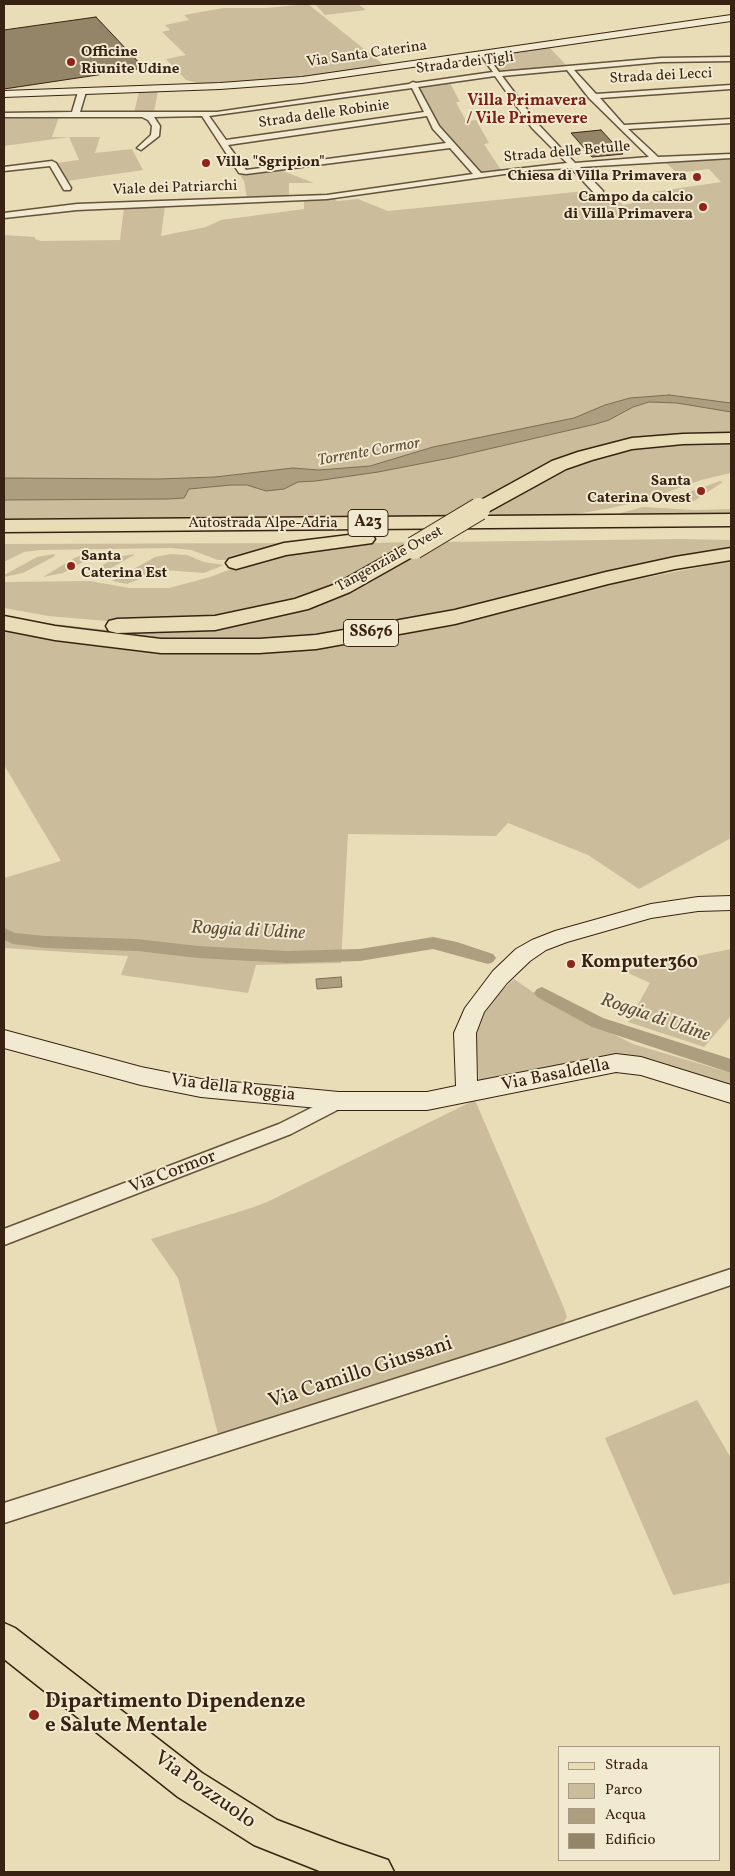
<!DOCTYPE html>
<style>
body{margin:0}
#map{position:relative;width:735px;height:1876px;overflow:hidden;background:#e9ddb7;font-family:Vollkorn,serif}
canvas{display:block}
.frame{position:absolute;inset:0;border:5px solid #382312;pointer-events:none}
.legend{position:absolute;left:558px;top:1746px;width:162px;height:115px;box-sizing:border-box;background:#f1e9d0;border:1px solid #a79a84;margin:0;padding:6px 9px;list-style:none;font-size:15px;color:#382312}
.legend li{display:flex;align-items:center;gap:10px;height:25px}
.legend b{width:25px;border:1px solid #a79a84}
</style>
<div id="map">
<canvas width="735" height="1876"></canvas>
<div class="frame"></div>
<ul class="legend">
<li><b style="height:6px;background:#e9ddb7"></b>Strada</li>
<li><b style="height:14px;background:#cbbd9b"></b>Parco</li>
<li><b style="height:14px;background:#ad9e7f"></b>Acqua</li>
<li><b style="height:14px;background:#948468"></b>Edificio</li>
</ul>
</div>
<script>
const g = document.querySelector('canvas').getContext('2d');
g.lineJoin = 'round';
function fillPath(path, color) {
  g.fillStyle = color;
  g.fill(path, 'evenodd');
}
function toPath(rows) {
  const path = new Path2D();
  for (const r of rows) {
    path.moveTo(r[0], r[1]);
    for (let i = 2; i < r.length; i += 2) path.lineTo(r[i], r[i + 1]);
  }
  return path;
}
function trace(path, color, width, dash) {
  g.strokeStyle = color;
  g.lineWidth = width;
  g.lineCap = dash ? 'butt' : 'round';
  g.setLineDash(dash || []);
  g.stroke(path);
}
function write(font, color, halo, rows, align = 'center') {
  g.font = font + ' Vollkorn,serif';
  g.lineWidth = 4;
  g.setLineDash([]);
  g.textBaseline = 'middle';
  g.strokeStyle = halo;
  g.fillStyle = color;
  for (const [text, x, y, turn = 0] of rows) {
    g.save();
    g.translate(x, y);
    g.rotate((+turn || 0) * Math.PI / 180);
    g.textAlign = isNaN(turn) ? turn : align;
    if (halo) g.strokeText(text, 0, 0);
    g.fillText(text, 0, 0);
    g.restore();
  }
}
const green = toPath([
 [308,4,384,65,276,81,200,84,186,80,166,59,186,55,162,32,170,30,165,25,189,20,184,15,223,8,267,8],
 [315,4,358,4,366,10,325,15],
 [549,47,566,65,498,72,487,57],
 [449,81,460,102,456,102,466,121,476,120,489,143,484,144,501,170,480,172,442,129,416,86],
 [158,91,154,112,134,113,139,92],
 [4,117,59,117,52,137,100,137,95,153,132,149,143,170,67,181,57,163,79,160,69,137,4,146],
 [731,158,731,433,665,436,628,441,460,515,206,519,4,519,4,235,35,237,35,239,41,241,120,240,124,208,165,206,161,236,206,227,221,220,304,209,304,201,335,199,337,201,358,199,388,211,585,191,588,196,610,194,623,205,656,198,653,192,721,182,709,169,677,173,663,160],
 [280,170,314,183,289,183,289,196,247,198,244,181,240,175],
 [731,443,731,473,701,480,646,500,611,508,576,514,482,516,514,496,550,477,605,456,649,447,674,444],
 [720,481,723,482,694,501,677,504,664,501],
 [643,507,695,510,731,509,731,515,606,517],
 [681,539,731,540,731,552,678,560,519,597,351,632,261,641,168,640,116,636,4,618,108,630,142,631,240,624,287,615,329,601,370,582,441,542],
 [417,542,338,587,246,615,118,622,48,616,4,608,4,582,90,581,129,588,169,588,210,577,257,559,369,543],
 [302,543,234,560,218,560,191,550,172,548,40,550,24,552,4,562,4,544],
 [54,554,55,556,23,573,4,577,4,575,37,557],
 [87,554,94,556,63,573,43,577,76,557],
 [134,554,134,555,104,572,93,576,83,576,117,557],
 [170,554,187,555,204,562,224,565,204,573,163,570,127,584,112,581,155,557],
 [731,561,731,838,639,889,588,855,508,823,496,836,348,834,341,963,256,965,248,993,121,975,128,956,4,948,4,878,61,861,4,765,4,629,33,636,141,652,251,654,280,652,327,648,399,635,499,614,617,583],
 [731,949,731,1016,704,1047,628,1022,650,983,624,971],
 [514,979,543,999,633,1044,731,1073,731,1086,660,1066,479,1083,476,1040,478,1025,486,1010,499,993],
 [475,1100,564,1308,567,1317,559,1329,219,1438,178,1278,151,1239,251,1208,267,1202],
 [697,1400,731,1458,731,1586,730,1583,673,1595,605,1438]
]);
const water = toPath([
 [669,395,731,403,731,412,677,403,649,402,633,407,609,420,596,424,450,458,378,472,316,481,298,482,284,489,266,491,247,485,231,485,189,489,184,498,168,499,4,500,4,478,158,479,215,477,293,468,319,470,370,466,433,447,574,418,605,405,630,398,669,395],
 [341,977,342,987,317,989,316,979,341,977]
]);
const canal = toPath([
 [4,928,15,933,45,936,137,939,198,946,287,951,360,949,433,937,457,942,493,954,496,958,493,962,488,964,433,949,360,961,287,963,198,958,137,951,45,948,13,944,4,940,4,928],
 [542,987,603,1018,731,1059,731,1073,592,1027,537,997,534,993,537,989,542,987]
]);
const building = toPath([
 [96,17,144,68,4,89,4,30,96,17],
 [601,130,623,154,592,157,571,133,601,130]
]);
const street = toPath([
 [483,52,485,53,499,72,661,58,731,57,731,61,661,62,574,70,596,94,731,85,731,89,600,98,624,125,731,119,731,123,628,129,658,157,731,154,731,158,580,167,603,191,602,195,596,195,571,168,533,170,327,199,77,210,4,218,4,213,77,204,327,195,473,174,450,148,246,174,239,173,202,116,154,117,160,126,159,136,141,150,137,148,151,135,152,126,148,120,142,117,4,117,4,113,72,112,78,92,82,90,86,92,80,112,217,112,409,84,413,82,416,83,493,72,480,54,483,52],
 [567,70,589,98,649,157,575,163,538,124,502,76,567,70],
 [495,76,532,128,567,163,481,173,439,126,418,87,495,76],
 [412,88,424,112,226,140,209,116,412,88],
 [427,116,433,129,446,143,246,170,228,145,427,116],
 [52,161,56,163,71,188,70,190,64,190,50,166,4,171,4,167,52,161],
 [339,1094,345,1096,347,1101,345,1106,291,1134,4,1245,4,1229,279,1124,339,1094],
 [731,1269,731,1285,505,1362,4,1523,4,1503,505,1344,731,1269]
]);
const secondary = toPath([
 [731,15,731,21,302,83,220,89,4,97,4,91,220,83,302,77,731,15],
 [731,896,731,910,698,911,651,918,567,942,546,950,530,961,507,983,484,1012,476,1033,477,1081,616,1054,641,1057,731,1085,731,1103,641,1075,616,1072,427,1110,339,1110,201,1097,141,1085,4,1048,4,1030,141,1067,201,1079,339,1092,427,1092,456,1086,454,1033,465,1008,493,971,516,949,532,940,555,931,651,904,698,897,731,896]
]);
const primary = toPath([
 [4,1623,15,1628,202,1773,277,1820,338,1843,388,1860,394,1872,322,1872,254,1845,178,1797,4,1659,4,1623]
]);
const highway = toPath([
 [731,433,731,443,683,444,632,449,592,460,566,469,486,513,479,515,472,513,469,509,472,505,552,461,578,452,632,438,683,434,731,433],
 [731,514,731,526,4,532,4,520,731,514],
 [365,533,372,535,375,539,372,543,286,555,236,569,229,567,226,563,229,559,284,543,365,533],
 [414,542,421,544,424,548,421,552,350,592,308,609,215,630,117,633,109,631,106,626,109,621,117,619,215,616,295,599,336,584,407,544,414,542],
 [731,548,731,560,675,569,608,584,455,624,316,649,259,653,161,653,55,640,4,630,4,616,55,626,161,639,259,639,316,635,455,610,606,572,675,557,731,548]
]);
const highwayBridge = toPath([
 [414,548,479,509]
]);
const markers = [
 [71,62,5,"#8f2418"],
 [206,163,5,"#8f2418"],
 [697,177,5,"#8f2418"],
 [703,207,5,"#8f2418"],
 [701,491,5,"#8f2418"],
 [71,566,5,"#8f2418"],
 [571,964,5,"#8f2418"],
 [34,1715,6,"#8f2418"]
];
const farPoinames = [
 ["Officine",81,53],
 ["Riunite Udine",81,70],
 ["Villa \"Sgripion\"",216,163],
 ["Chiesa di Villa Primavera",687,177,"right"],
 ["Campo da calcio",693,198,"right"],
 ["di Villa Primavera",693,215,"right"],
 ["Santa",691,482,"right"],
 ["Caterina Ovest",691,499,"right"],
 ["Santa",81,557],
 ["Caterina Est",81,574]
];
const farStreetnames = [
 ["Via Santa Caterina",367,55,-8],
 ["Strada dei Tigli",465,64,-7],
 ["Strada dei Lecci",661,77,-3],
 ["Strada delle Robinie",324,115,-8],
 ["Strada delle Betulle",567,153,-5],
 ["Viale dei Patriarchi",175,189,-2],
 ["Autostrada Alpe-Adria",263,524],
 ["Tangenziale Ovest",390,560,-29]
];
const farQuarternames = [
 ["Villa Primavera",527,102],
 ["/ Vile Primevere",527,120]
];
const farWaternames = [
 ["Torrente Cormor",369,453,-10]
];
const shields = [
 [368,523,40],
 [371,633,55]
];
const shieldNames = [
 ["A23",368,523],
 ["SS676",371,633]
];
const poiNames = [
 ["Komputer360",581,964]
];
const streetNames = [
 ["Via Basaldella",556,1076,-11],
 ["Via della Roggia",233,1089,7],
 ["Via Cormor",173,1173,-21]
];
const waterNames = [
 ["Roggia di Udine",248,932,3],
 ["Roggia di Udine",655,1019,19]
];
const nearStreetnames = [
 ["Via Camillo Giussani",361,1374,-18],
 ["Via Pozzuolo",204,1791,35]
];
const nearPoinames = [
 ["Dipartimento Dipendenze",45,1703],
 ["e Salute Mentale",45,1727]
];
fillPath(green, '#cbbd9b');
fillPath(water, '#ad9e7f');
trace(water, '#7e6d53', 1);
fillPath(canal, '#ad9e7f');
fillPath(building, '#948468');
trace(building, '#382312', 1);
trace(street, '#64523b', 3);
trace(secondary, '#382312', 2);
trace(primary, '#382312', 3);
trace(highway, '#382312', 3);
fillPath(street, '#f1e9d0');
fillPath(secondary, '#f1e9d0');
fillPath(primary, '#e9ddb7');
fillPath(highway, '#e9ddb7');
trace(highwayBridge, '#382312', 24, []);
trace(highwayBridge, '#e9ddb7', 22);
for (const [x, y, r, color] of markers) {
  const dot = new Path2D();
  dot.arc(x, y, r, 0, 2 * Math.PI);
  g.fillStyle = color;
  g.fill(dot);
  trace(dot, '#f1e9d0', 2);
}
write('bold 15px', '#382312', '#f1e9d0', farPoinames, 'left');
write('15px', '#382312', '#f1e9d0', farStreetnames);
write('bold 16px', '#7a1f14', '#f1e9d0', farQuarternames);
write('italic 16px', '#614e38', '#f1e9d0', farWaternames);
for (const [x, y, w] of shields) {
  const box = new Path2D();
  box.roundRect(x - w / 2, y - 13.5, w, 27, 4);
  g.fillStyle = '#f1e9d0';
  g.fill(box);
  trace(box, '#382312', 1);
}
write('bold 16px', '#382312', null, shieldNames);
write('bold 18px', '#382312', '#f1e9d0', poiNames, 'left');
write('18px', '#382312', '#f1e9d0', streetNames);
write('italic 19px', '#614e38', '#f1e9d0', waterNames);
write('21px', '#382312', '#f1e9d0', nearStreetnames);
write('bold 21px', '#382312', '#f1e9d0', nearPoinames, 'left');
</script>
